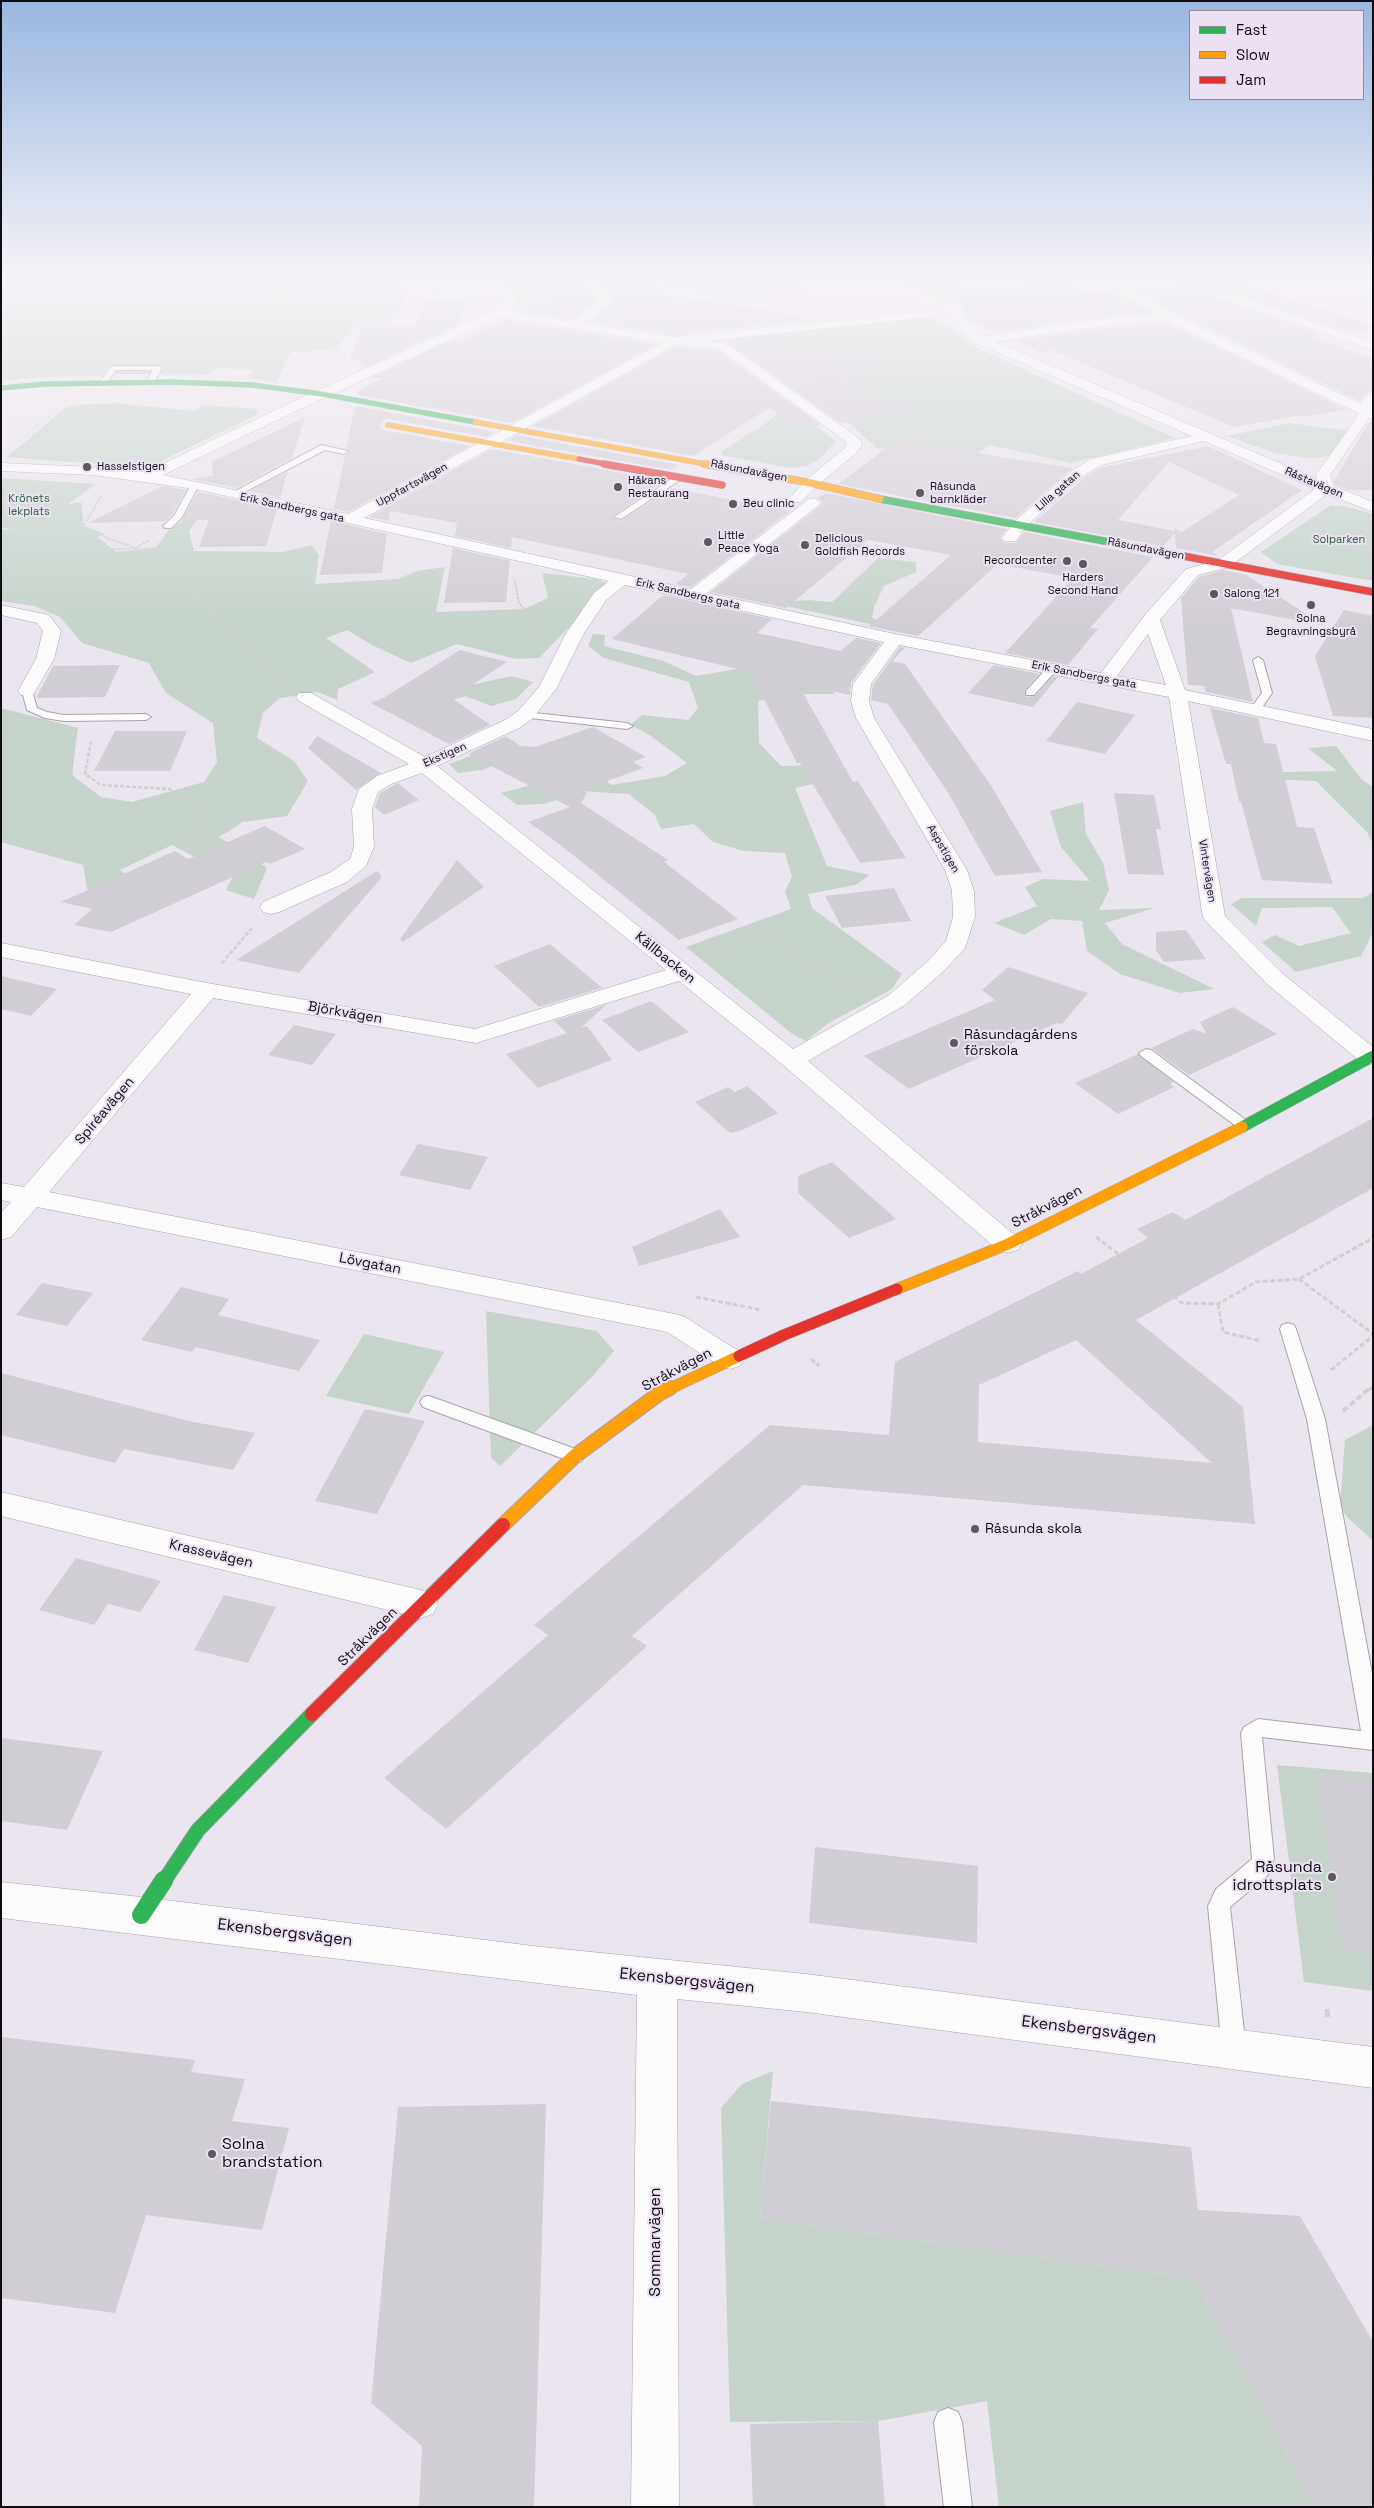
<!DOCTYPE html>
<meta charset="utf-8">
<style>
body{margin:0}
#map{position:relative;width:1374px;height:2508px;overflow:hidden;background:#eae5ee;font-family:"Space Grotesk",sans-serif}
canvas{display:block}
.frame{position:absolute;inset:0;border:2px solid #0f0c12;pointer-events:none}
.legend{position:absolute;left:1189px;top:10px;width:175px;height:90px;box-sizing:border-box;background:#ebe1f2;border:1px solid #938c98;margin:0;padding:6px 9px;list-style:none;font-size:15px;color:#0f0c12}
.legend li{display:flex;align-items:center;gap:10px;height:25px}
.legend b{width:25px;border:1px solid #938c98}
</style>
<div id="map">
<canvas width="1374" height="2508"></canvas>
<div class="frame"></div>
<ul class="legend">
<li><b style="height:6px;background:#30b455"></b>Fast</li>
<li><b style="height:6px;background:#ff9f0a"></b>Slow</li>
<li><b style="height:6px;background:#e5322d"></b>Jam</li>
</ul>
</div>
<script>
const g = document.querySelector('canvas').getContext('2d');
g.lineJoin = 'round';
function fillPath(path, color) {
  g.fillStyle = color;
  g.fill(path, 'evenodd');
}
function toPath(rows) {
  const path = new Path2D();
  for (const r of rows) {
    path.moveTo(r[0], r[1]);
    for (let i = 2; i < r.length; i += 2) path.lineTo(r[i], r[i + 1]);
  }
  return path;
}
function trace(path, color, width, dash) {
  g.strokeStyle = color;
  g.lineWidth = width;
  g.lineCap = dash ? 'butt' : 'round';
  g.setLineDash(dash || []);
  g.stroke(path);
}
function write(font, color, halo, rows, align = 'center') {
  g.font = font + ' "Space Grotesk",sans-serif';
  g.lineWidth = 4;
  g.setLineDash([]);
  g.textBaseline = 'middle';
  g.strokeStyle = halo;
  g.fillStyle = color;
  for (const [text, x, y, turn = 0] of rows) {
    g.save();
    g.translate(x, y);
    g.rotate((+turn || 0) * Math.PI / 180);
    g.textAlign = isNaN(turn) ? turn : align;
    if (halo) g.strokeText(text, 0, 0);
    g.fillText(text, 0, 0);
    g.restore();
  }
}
const green = toPath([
 [1,278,366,278,366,281,404,284,406,291,404,306,384,325,357,325,334,350,291,352,276,382,248,378,253,370,217,368,207,375,131,374,48,377,1,381,1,322,3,321],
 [499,278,571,278,576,284,523,310,517,309,516,297],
 [654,278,746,278,763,283,812,286,792,300,773,299,768,302,744,306,708,296,712,292,664,285],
 [931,317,951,328,977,348,1175,438,1071,463,990,445,975,455,899,439,885,449,877,448,847,421,733,342,736,338],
 [114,403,194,411,203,405,256,409,258,414,147,468,7,457,64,409,76,405],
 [787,405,836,441,820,458,807,466,790,468,721,455,724,450,766,423],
 [1290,423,1351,431,1336,453,1324,457,1307,458,1275,453,1227,436],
 [1,478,96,484,67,505,81,502,84,526,106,534,98,537,116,552,156,547,169,530,197,511,197,519,189,531,194,551,283,552,311,545,319,555,315,584,398,579,416,571,445,567,436,612,524,609,548,598,542,573,596,579,610,585,539,658,516,659,457,644,411,663,372,645,347,630,326,638,375,672,338,689,337,700,318,692,280,698,263,713,257,738,294,761,308,781,287,816,243,822,219,837,267,868,254,899,226,890,233,877,172,845,120,870,158,897,88,893,83,865,1,842,1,708,78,728,72,775,101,797,132,802,204,782,217,762,213,723,166,693,149,663,82,643,60,617,34,606,1,601,1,529,14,530,1,527],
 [1331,505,1344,506,1373,514,1373,581,1277,564,1261,552],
 [878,558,916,562,916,572,884,586,874,607,872,618,902,629,880,626,771,603,809,600,832,602],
 [593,634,605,635,604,646,663,661,696,676,749,667,834,683,834,694,796,694,758,701,759,743,781,766,838,765,848,776,795,788,827,866,870,875,855,885,808,894,812,908,902,974,892,989,827,1024,806,1041,791,1033,686,947,791,909,785,891,792,877,785,853,744,851,713,842,694,824,661,829,655,815,629,794,581,791,545,804,517,805,501,793,543,782,533,752,481,770,458,773,449,764,503,744,556,749,612,785,665,776,687,763,651,736,631,725,642,715,688,720,698,708,689,682,604,658,588,646],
 [512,676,533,682,516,699,491,706,466,696,435,705,439,678,476,684],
 [1336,746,1362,780,1373,787,1373,844,1367,832,1316,781,1271,779,1283,772,1337,771,1308,748],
 [1083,802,1086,834,1103,863,1109,890,1099,910,1155,908,1105,923,1122,944,1214,989,1180,993,1120,974,1087,951,1082,921,1051,919,1024,935,994,923,1037,906,1025,887,1043,879,1090,881,1061,847,1050,811],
 [1373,892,1373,932,1361,956,1296,972,1262,942,1275,935,1299,946,1351,933,1332,907,1262,908,1256,926,1231,904,1242,898,1363,898],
 [486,1311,597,1331,614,1351,592,1377,500,1466,491,1458],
 [364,1334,444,1352,409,1414,326,1396],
 [1373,1425,1373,1541,1348,1518,1340,1507,1345,1440],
 [1277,1765,1373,1773,1373,1991,1304,1982],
 [773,2071,760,2218,1194,2278,1315,2507,999,2507,987,2401,878,2421,730,2422,721,2108,742,2084]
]);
const building = toPath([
 [595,278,644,278,665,295,799,315,799,321,674,335,589,322,615,303,610,295],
 [893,278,943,278,974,289,1066,282,1082,293,1115,290,1149,313,1070,320,997,333,970,321,962,307,956,303],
 [1208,278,1217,278,1265,291,1373,326,1373,329,1348,332,1222,289,1215,292,1216,298,1324,335,1312,336,1373,359,1373,392,1363,395,1360,401,1172,311,1135,288,1164,288],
 [582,283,598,302,571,319,523,311],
 [425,299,467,299,461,323,363,368,364,363,350,359,361,327,416,326],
 [505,320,656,344,512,423,357,395,358,391,384,378,371,378,457,338,456,343],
 [1165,322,1347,410,1304,417,1301,415,1234,427,1051,350,1039,352,1015,341,1070,332],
 [748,339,881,360,846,383,878,388,864,397,912,405,911,413,840,423,726,341],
 [676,347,718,351,821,425,797,429,769,408,693,456,533,426],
 [355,406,495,432,486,437,388,419,383,420,379,426,383,430,470,446,348,512,334,509,345,456,350,451,346,449],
 [305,417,292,458,236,488,191,479,213,476,212,462],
 [1370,420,1373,421,1373,490,1348,490,1335,485,1334,481],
 [517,435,679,465,671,470,508,441],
 [899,439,1001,457,1073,468,1015,518,838,484],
 [1208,446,1302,490,1212,552,1219,556,1176,548,1175,533,1163,546,1034,522,1084,478,1099,468],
 [1169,462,1239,495,1182,532,1174,527,1175,531,1118,520],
 [492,449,656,479,649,484,658,485,612,517,620,521,671,488,790,511,691,587,676,584,688,574,512,537,511,548,455,536,457,523,390,511,389,521,369,517],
 [288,471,280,498,250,491],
 [163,486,186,490,172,515,165,521,88,523],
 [198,492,277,509,266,546,199,547,209,520,181,521],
 [826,493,1007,529,1000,538,1004,543,1016,543,1024,532,1153,557,1090,628,1098,629,1068,665,1005,653,1073,578,998,564,918,636,869,626,951,555,868,540,786,608,711,592,820,506,823,502,818,498],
 [331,521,387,534,382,573,320,575],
 [453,548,510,561,506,602,444,603],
 [1223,570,1246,575,1323,625,1231,608,1253,702,1206,692,1204,686,1188,685,1181,598,1199,577],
 [663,595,772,619,757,633,841,651,856,638,881,643,851,683,850,695,798,684,853,782,858,781,906,858,860,863,800,763,797,763,750,672,612,639],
 [1344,610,1373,616,1373,718,1333,716,1315,656],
 [900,647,905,648,892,661,905,664,990,784,1042,872,995,876,947,791,888,704,871,700,873,685],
 [460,650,507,662,452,698,490,725,449,744,371,703,385,697],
 [120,665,105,697,36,698,53,666],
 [994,665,1039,674,1025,690,1026,697,1035,696,1053,677,1058,677,1033,707,968,693],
 [1077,702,1135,715,1105,754,1046,741],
 [1210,708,1258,718,1264,743,1276,744,1297,827,1314,828,1333,884,1262,880,1241,802,1239,802,1231,764,1226,764],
 [593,727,646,757,633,762,643,768,583,790,587,793,581,803,668,860,664,862,738,919,679,940,558,843,528,822,570,807,468,754,506,736,526,750],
 [115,731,187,731,170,771,94,771],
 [317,736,381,773,356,790,308,748],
 [398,783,419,800,384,815,375,807,380,793],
 [1114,793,1154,795,1161,829,1156,829,1164,875,1128,874],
 [265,826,305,849,270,864,266,862,111,932,74,925,92,909,61,902,175,851,188,859],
 [457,860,484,887,403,942,400,939],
 [377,871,382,877,299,973,236,960],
 [894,888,911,921,842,928,825,896],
 [1186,930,1206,959,1164,962,1156,950,1156,932],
 [550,944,602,988,539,1007,494,966],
 [1008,967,1088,993,1062,1024,1057,1023,909,1089,864,1056,995,1000,982,990],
 [1,976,57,989,31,1016,1,1009],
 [651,1001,689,1032,638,1052,602,1020],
 [606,1005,581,1028,587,1026,612,1060,538,1088,506,1054,567,1033,554,1021],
 [1233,1007,1277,1034,1189,1075,1151,1048,1193,1029,1207,1034,1200,1022],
 [294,1025,336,1034,312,1065,268,1055],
 [1138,1054,1174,1082,1170,1084,1174,1087,1118,1114,1075,1083],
 [747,1086,778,1113,740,1131,730,1133,695,1102,728,1087,735,1092],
 [1373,1118,1373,1188,1136,1320,1243,1407,1255,1524,803,1485,632,1636,647,1646,446,1829,384,1778,548,1635,534,1625,770,1425,889,1435,895,1362,1078,1271,1081,1274,1148,1238,1137,1229,1173,1212,1185,1220],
 [1076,1340,1212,1463,978,1442,979,1385],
 [418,1144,488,1157,470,1190,399,1175],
 [832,1162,896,1219,849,1238,798,1193,798,1176],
 [720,1209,740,1237,639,1266,632,1247],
 [42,1283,93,1293,67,1326,16,1315],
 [181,1287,229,1299,218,1315,320,1340,299,1371,196,1347,192,1352,141,1340],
 [1,1373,193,1422,255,1433,233,1470,124,1449,115,1463,1,1435],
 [365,1409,425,1421,377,1514,315,1501],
 [76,1558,161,1581,140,1612,108,1604,94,1625,39,1610],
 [224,1595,276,1607,248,1663,194,1650],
 [1,1738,103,1751,67,1830,1,1821],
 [1317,1775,1373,1781,1373,1954,1343,1951],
 [815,1847,978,1866,977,1943,809,1923],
 [1,2037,195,2060,191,2072,245,2079,232,2121,289,2128,262,2230,146,2215,115,2313,1,2298],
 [771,2101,1191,2147,1198,2210,1300,2216,1373,2342,1373,2507,1315,2507,1194,2278,760,2218],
 [546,2104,534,2507,419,2507,422,2446,371,2403,398,2107],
 [878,2421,885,2507,753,2507,750,2424]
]);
const pathFar5 = toPath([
 [305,278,339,284,397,287],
 [363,278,370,285],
 [28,303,82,288,95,278],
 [1,304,127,309,176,316,200,310,192,306,197,289,195,278],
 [200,310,261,295,339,284],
 [200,310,213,318,213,324,224,331,210,343,204,359],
 [177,316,213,324],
 [224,331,268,343,273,362],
 [268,343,346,353],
 [888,345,932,354,950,349],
 [789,354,796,357,797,363,793,364],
 [932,354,953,387,998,408],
 [797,363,846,373],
 [987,372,999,408,1023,429,1063,451],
 [818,384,845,374],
 [121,410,161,425,171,436],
 [858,410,872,416,871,421],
 [752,419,758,420],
 [1081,420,1105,432],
 [871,421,933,431],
 [155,422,207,410],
 [881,437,973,430,1019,430,1093,418],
 [1278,438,1317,437],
 [18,442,57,410]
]);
const pathFar4 = toPath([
 [1,502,17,505],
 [1,508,20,506,149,553,286,679],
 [1330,519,1349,540,1373,556],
 [82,529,101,496],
 [1353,560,1373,558],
 [1,566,81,551,136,548,149,540],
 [515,581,519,603,543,633]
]);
const pathFar3 = toPath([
 [1,725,16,726],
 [91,741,85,774,101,785,170,789,200,808,187,838,263,879],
 [711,956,750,940,763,938,777,942,838,980,877,977],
 [222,963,252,928]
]);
const pathFar2 = toPath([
 [1096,1237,1182,1303,1218,1304,1256,1282,1299,1279,1373,1238],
 [1299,1279,1373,1334],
 [696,1297,757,1309,760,1312],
 [1218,1304,1223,1332,1261,1341],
 [811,1359,819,1366],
 [1331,1370,1373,1336],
 [1369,1390,1373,1386]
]);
const pathFar1 = toPath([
 [1343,1411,1370,1388]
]);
const path = toPath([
 [1327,2009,1328,2021]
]);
const lane = toPath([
 [111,366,158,366,162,368,153,384,146,382,153,370,116,370,107,384,101,384,100,382,111,366],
 [321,445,348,451,344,454,325,450,235,497,228,495,321,445],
 [676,476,683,478,621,519,614,517,676,476],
 [192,483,199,485,182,517,171,528,165,528,163,526,174,516,192,483],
 [1258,657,1263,660,1272,693,1258,713,1254,714,1249,711,1262,693,1253,660,1258,657],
 [1052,666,1057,669,1056,671,1034,695,1026,695,1026,691,1048,667,1052,666],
 [27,688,32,691,37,708,47,712,64,715,146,714,151,717,146,720,64,721,45,718,27,710,22,691,27,688],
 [525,712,627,723,633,726,627,729,521,717,521,713,525,712],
 [1146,1049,1151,1050,1250,1123,1252,1126,1250,1129,1240,1129,1141,1056,1139,1053,1146,1049],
 [1288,1323,1294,1325,1296,1329,1325,1419,1373,1679,1373,1750,1262,1737,1274,1859,1268,1875,1230,1907,1246,2049,1243,2057,1234,2061,1225,2057,1222,2049,1208,1906,1216,1889,1252,1859,1241,1733,1244,1727,1258,1719,1361,1731,1307,1419,1280,1329,1282,1325,1288,1323],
 [429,1396,581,1451,584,1456,581,1461,575,1463,423,1407,420,1402,423,1397,429,1396],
 [948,2408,958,2412,962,2422,972,2507,944,2507,934,2422,938,2412,948,2408]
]);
const street = toPath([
 [421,278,441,278,432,282,438,284,488,285,505,291,517,301,517,305,509,311,571,321,601,302,580,278,592,278,609,296,613,303,584,323,674,337,945,309,871,278,887,278,955,305,960,308,971,327,984,337,1070,322,1155,314,1100,278,1114,278,1171,313,1361,404,1364,397,1373,394,1373,419,1369,418,1330,475,1334,486,1373,502,1373,512,1327,494,1229,567,1198,575,1160,620,1185,690,1373,729,1373,741,1188,701,1225,916,1283,974,1373,1047,1373,1064,1361,1062,1267,984,1203,918,1169,697,899,645,871,684,869,701,874,718,967,870,974,891,975,917,965,948,945,970,905,1005,808,1061,1018,1238,1022,1244,1018,1250,1008,1253,998,1250,783,1065,679,981,476,1043,213,998,49,1192,675,1314,685,1317,740,1352,745,1359,740,1366,730,1369,720,1366,667,1332,37,1207,11,1237,1,1240,1,1213,11,1202,1,1200,1,1183,24,1187,191,994,1,957,1,943,207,983,475,1029,666,970,422,773,391,784,378,792,372,809,374,847,366,866,347,882,279,912,271,914,263,912,260,907,263,902,331,872,350,859,354,847,352,809,359,789,377,776,409,764,299,701,296,697,299,693,311,693,425,757,505,720,518,711,539,687,565,635,594,593,609,581,195,489,93,475,1,471,1,463,93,467,146,472,288,404,494,310,506,303,497,295,483,290,438,290,419,285,417,283,421,278],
 [952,315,962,332,978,344,1192,436,1091,459,1073,470,1015,521,1002,538,1004,541,1016,541,1025,527,1083,476,1101,465,1204,441,1315,489,1217,561,1186,569,1145,615,1101,673,895,634,707,593,819,505,821,502,814,498,809,499,691,589,364,518,676,345,719,349,847,442,845,448,806,480,789,499,791,502,801,502,816,486,855,454,862,445,861,440,726,343,709,341,952,315],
 [499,317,662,343,348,514,163,475,298,410,499,317],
 [1165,320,1358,413,1355,420,1316,475,1317,479,996,342,1070,330,1165,320],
 [625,585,884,642,853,684,851,701,856,718,945,870,952,891,953,917,946,941,929,960,889,995,793,1049,437,766,519,728,532,719,556,689,583,635,606,600,625,585],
 [1148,634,1166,685,1117,676,1148,634],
 [1309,278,1328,278,1373,291,1373,298,1309,278],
 [1221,291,1373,342,1373,350,1217,296,1217,292,1221,291],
 [1,605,49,615,61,631,54,659,33,695,21,695,18,691,36,659,43,631,37,623,1,615,1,605],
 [1,1492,421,1590,433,1594,438,1604,433,1614,421,1618,1,1516,1,1492],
 [1,1882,141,1897,533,1946,806,1974,1373,2047,1373,2088,806,2012,677,1999,679,2507,631,2507,637,1995,1,1918,1,1882]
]);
const fastFar4 = toPath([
 [1,388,46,384,171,382,252,385,322,394,475,422]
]);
const fastFar3 = toPath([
 [880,499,1120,544]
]);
const fastFar2 = toPath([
 [1242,1127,1373,1056]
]);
const fastFar1 = toPath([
 [164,1881,198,1830,312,1714]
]);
const fast = toPath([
 [141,1915,164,1880]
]);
const slowFar3 = toPath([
 [475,422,711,465],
 [388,425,579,459]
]);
const slowFar2 = toPath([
 [704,464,811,483,880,499]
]);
const slowFar1 = toPath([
 [897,1289,1008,1244,1242,1127],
 [667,1390,739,1356]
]);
const slow = toPath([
 [503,1525,575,1456,660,1393,670,1388]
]);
const jamFar3 = toPath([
 [579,459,611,465]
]);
const jamFar2 = toPath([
 [604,464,722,485],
 [1120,544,1373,592]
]);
const jamFar1 = toPath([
 [739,1356,784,1335,897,1289]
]);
const jam = toPath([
 [312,1714,503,1525]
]);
const markers = [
 [87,467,5,"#5c585f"],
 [618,487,5,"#5c585f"],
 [920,493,5,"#5c585f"],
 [733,504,5,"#5c585f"],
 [708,542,5,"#5c585f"],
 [805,545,5,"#5c585f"],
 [1067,561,5,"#5c585f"],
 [1083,564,5,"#5c585f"],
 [1214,594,5,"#5c585f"],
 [1311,605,5,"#5c585f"],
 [954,1043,5,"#5c585f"],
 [975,1529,5,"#5c585f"],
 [1332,1877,5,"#5c585f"],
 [212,2154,5,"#5c585f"]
];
const farPoinames = [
 ["Hasselstigen",97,467],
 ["Håkans",628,481],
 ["Restaurang",628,494],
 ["Råsunda",930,487],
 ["barnkläder",930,500],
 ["Beu clinic",743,504],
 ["Little",718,536],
 ["Peace Yoga",718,549],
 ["Delicious",815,539],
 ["Goldfish Records",815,552],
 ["Recordcenter",1057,561,"right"],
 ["Harders",1083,578,"center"],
 ["Second Hand",1083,591,"center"],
 ["Salong 121",1224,594],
 ["Solna",1311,619,"center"],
 ["Begravningsbyrå",1311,632,"center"]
];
const farStreetnames = [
 ["Råsundavägen",749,471,11],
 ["Råstavägen",1314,483,23],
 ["Uppfartsvägen",412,485,-29],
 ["Lilla gatan",1058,491,-41],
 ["Erik Sandbergs gata",292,508,12],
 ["Råsundavägen",1146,549,11],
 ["Erik Sandbergs gata",688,594,13],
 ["Erik Sandbergs gata",1084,675,11],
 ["Ekstigen",445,755,-24],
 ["Aspstigen",943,849,60],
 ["Vintervägen",1207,871,81]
];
const farParknames = [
 ["Krönets",29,499],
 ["lekplats",29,512],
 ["Solparken",1339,540]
];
const streetNames = [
 ["Källbacken",665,958,39],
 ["Björkvägen",345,1013,10],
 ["Spiréavägen",105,1111,-50],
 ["Stråkvägen",1047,1207,-27],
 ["Lövgatan",370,1264,11],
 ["Stråkvägen",677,1370,-28],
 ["Krassevägen",211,1554,13],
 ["Stråkvägen",368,1637,-45]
];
const poiNames = [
 ["Råsundagårdens",964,1035],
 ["förskola",964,1051],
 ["Råsunda skola",985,1529]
];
const nearPoinames = [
 ["Råsunda",1322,1868],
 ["idrottsplats",1322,1886],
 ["Solna",222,2145,"left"],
 ["brandstation",222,2163,"left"]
];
const nearStreetnames = [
 ["Ekensbergsvägen",285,1933,7],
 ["Ekensbergsvägen",687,1981,6],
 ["Ekensbergsvägen",1089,2030,7],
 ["Sommarvägen",656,2242,-90]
];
fillPath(green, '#c5d3ca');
fillPath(building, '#d1cdd4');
trace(lane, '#a8a4ab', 2);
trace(street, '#a8a4ab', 1);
trace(fastFar4, '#a8a4ab', 5.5);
trace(fastFar3, '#a8a4ab', 8);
trace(fastFar2, '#a8a4ab', 12);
trace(fastFar1, '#a8a4ab', 16);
trace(fast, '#a8a4ab', 19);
trace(slowFar3, '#a8a4ab', 5.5);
trace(slowFar2, '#a8a4ab', 8);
trace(slowFar1, '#a8a4ab', 12);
trace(slow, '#a8a4ab', 16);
trace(jamFar3, '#a8a4ab', 5.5);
trace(jamFar2, '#a8a4ab', 8);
trace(jamFar1, '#a8a4ab', 12);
trace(jam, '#a8a4ab', 16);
trace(pathFar5, '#d0ced0', 1, [2.5, 1]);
trace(pathFar4, '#d0ced0', 2, [3, 1]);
trace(pathFar3, '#d0ced0', 2.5, [4, 2]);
trace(pathFar2, '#d0ced0', 3, [5, 2.5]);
trace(pathFar1, '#d0ced0', 4, [6, 3]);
trace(path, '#d0ced0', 5, [8, 4]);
fillPath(lane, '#fcfbfc');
fillPath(street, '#fcfbfc');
trace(fastFar4, '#30b455', 5);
trace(fastFar3, '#30b455', 7);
trace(fastFar2, '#30b455', 11);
trace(fastFar1, '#30b455', 14);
trace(fast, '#30b455', 18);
trace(slowFar3, '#ff9f0a', 5);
trace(slowFar2, '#ff9f0a', 7);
trace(slowFar1, '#ff9f0a', 11);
trace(slow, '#ff9f0a', 14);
trace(jamFar3, '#e5322d', 5);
trace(jamFar2, '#e5322d', 7);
trace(jamFar1, '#e5322d', 11);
trace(jam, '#e5322d', 14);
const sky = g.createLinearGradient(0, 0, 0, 630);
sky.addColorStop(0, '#9ab6df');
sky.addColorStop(0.44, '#f6f3f7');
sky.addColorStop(1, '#f6f3f700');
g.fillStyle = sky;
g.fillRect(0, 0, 1374, 630);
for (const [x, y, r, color] of markers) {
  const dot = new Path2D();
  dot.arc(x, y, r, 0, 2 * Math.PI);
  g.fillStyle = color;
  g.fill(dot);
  trace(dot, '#ebe1f2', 2);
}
write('11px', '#0f0c12', '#ebe1f2', farPoinames, 'left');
write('11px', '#0f0c12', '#ebe1f2', farStreetnames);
write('11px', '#2f603d', '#ebe1f2', farParknames);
write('14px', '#0f0c12', '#ebe1f2', streetNames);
write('14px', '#0f0c12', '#ebe1f2', poiNames, 'left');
write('16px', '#0f0c12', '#ebe1f2', nearPoinames, 'right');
write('16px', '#0f0c12', '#ebe1f2', nearStreetnames);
</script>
